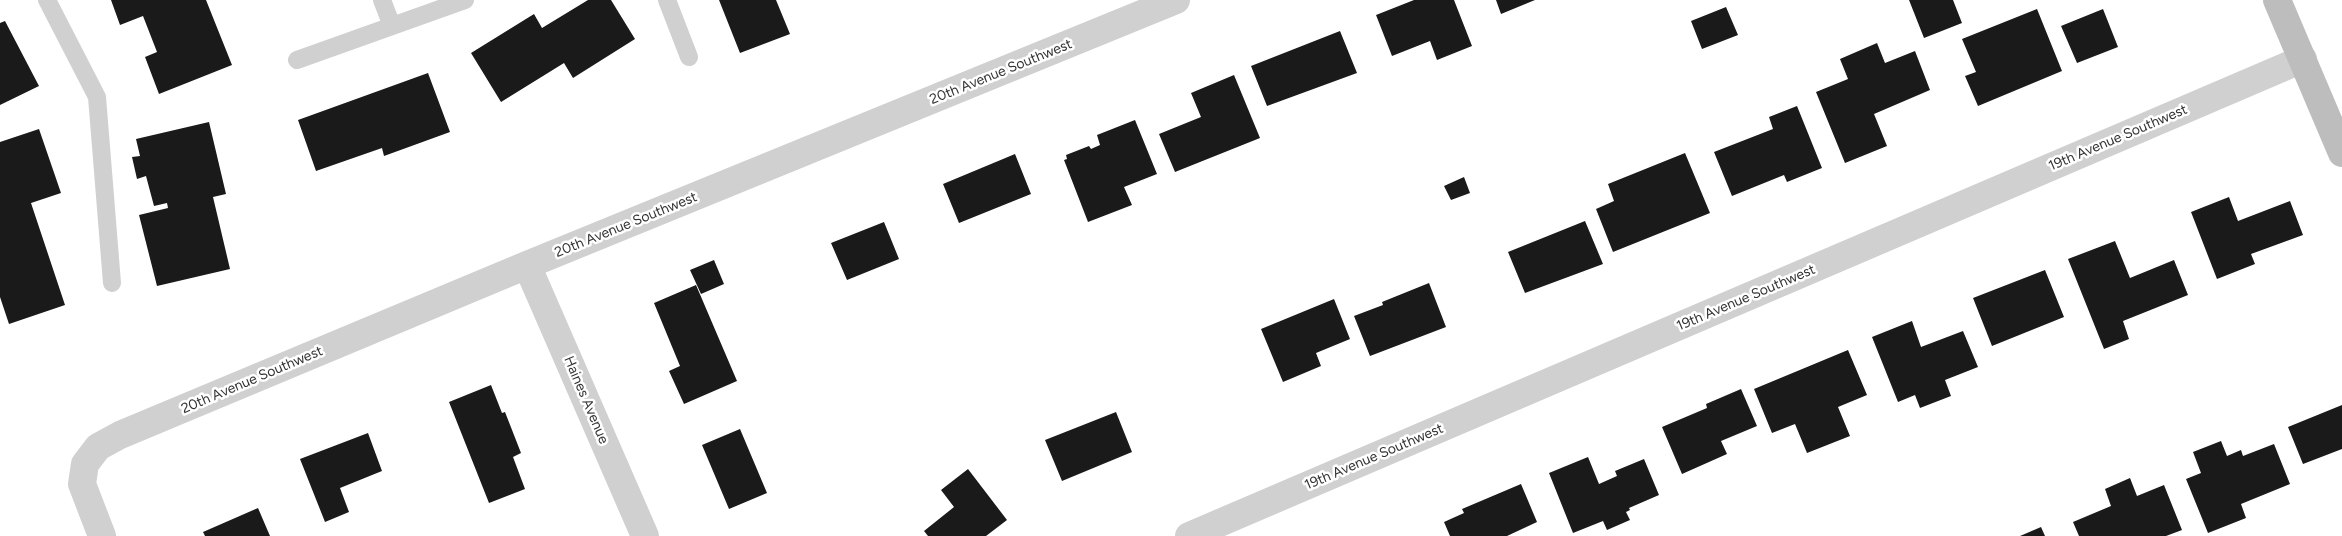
<!DOCTYPE html>
<style>
body{margin:0}
canvas{display:block;background:#fff}
</style>
<canvas width="2342" height="536"></canvas>
<script>
const g = document.querySelector('canvas').getContext('2d');
g.lineJoin = 'round';
function fillPath(path, color) {
  g.fillStyle = color;
  g.fill(path, 'evenodd');
}
function toPath(rows) {
  const path = new Path2D();
  for (const r of rows) {
    path.moveTo(r[0], r[1]);
    for (let i = 2; i < r.length; i += 2) path.lineTo(r[i], r[i + 1]);
  }
  return path;
}
function trace(path, color, width, dash) {
  g.strokeStyle = color;
  g.lineWidth = width;
  g.lineCap = dash ? 'butt' : 'round';
  g.setLineDash(dash || []);
  g.stroke(path);
}
function write(font, color, halo, rows, align = 'center') {
  g.font = font + ' Figtree,sans-serif';
  g.lineWidth = 5;
  g.setLineDash([]);
  g.textBaseline = 'middle';
  g.strokeStyle = halo;
  g.fillStyle = color;
  for (const [text, x, y, turn = 0] of rows) {
    g.save();
    g.translate(x, y);
    g.rotate((+turn || 0) * Math.PI / 180);
    g.textAlign = isNaN(turn) ? turn : align;
    if (halo) g.strokeText(text, 0, 0);
    g.fillText(text, 0, 0);
    g.restore();
  }
}
const building = toPath([
 [111,0,206,0,232,65,159,94,145,57,157,52,143,16,120,25],
 [588,0,611,0,635,39,573,78,564,63,501,102,471,53,534,14,542,28],
 [719,0,776,0,790,34,740,53],
 [1414,0,1454,0,1472,46,1437,60,1430,41,1392,56,1376,15],
 [1496,0,1535,0,1501,14],
 [1909,0,1953,0,1962,23,1924,38],
 [1726,7,1738,35,1702,49,1691,21],
 [2037,9,2062,71,1978,106,1965,76,1976,72,1962,39],
 [2103,9,2118,47,2077,63,2061,26],
 [5,21,39,86,0,105,0,23],
 [1340,31,1357,73,1267,106,1251,66],
 [1877,43,1885,63,1915,51,1930,90,1874,114,1887,146,1845,163,1816,92,1848,79,1840,59],
 [428,73,450,132,384,156,382,148,316,171,298,120],
 [1234,75,1260,138,1175,172,1159,134,1201,117,1191,93],
 [1797,106,1822,168,1787,182,1784,175,1732,196,1714,152,1773,129,1769,117],
 [1135,120,1157,174,1124,187,1132,205,1088,222,1064,160,1067,159,1066,155,1089,146,1091,149,1100,145,1097,135],
 [209,122,226,194,213,197,230,269,157,286,139,215,168,208,167,203,154,206,146,176,137,179,132,157,140,156,136,139],
 [39,129,61,193,31,203,65,305,9,324,0,297,0,142],
 [1685,153,1710,213,1613,252,1596,209,1614,201,1608,184],
 [1015,154,1031,194,959,223,943,184],
 [1464,177,1470,193,1451,200,1444,186],
 [2229,197,2238,221,2290,201,2303,235,2251,254,2255,264,2217,279,2191,212],
 [1585,221,1603,264,1525,293,1508,252],
 [884,222,899,259,847,280,831,243],
 [2115,241,2130,278,2174,260,2188,295,2123,321,2129,339,2104,349,2068,259],
 [714,260,724,284,701,294,690,270],
 [2045,270,2064,317,1992,346,1973,298],
 [1429,283,1446,327,1370,356,1354,316,1383,305,1382,302],
 [696,285,737,381,684,404,669,371,680,366,654,303],
 [1334,299,1350,339,1316,353,1321,366,1283,382,1261,329],
 [1912,321,1921,347,1963,331,1978,367,1945,380,1951,396,1920,408,1915,395,1898,402,1872,337],
 [1848,350,1867,395,1838,407,1850,436,1807,453,1795,424,1772,433,1754,389],
 [491,385,502,413,505,412,521,453,513,457,525,489,489,503,449,402],
 [1741,389,1757,426,1721,441,1727,454,1682,474,1662,427,1707,408,1706,404],
 [2342,405,2342,449,2303,464,2288,427],
 [1116,412,1132,452,1062,481,1045,440],
 [740,429,767,493,729,509,702,445],
 [368,433,382,471,340,488,349,512,325,522,300,459],
 [2221,441,2227,456,2241,450,2243,456,2274,444,2290,484,2241,504,2246,518,2208,533,2186,479,2201,473,2193,452],
 [1588,457,1599,484,1617,476,1615,471,1644,459,1659,495,1629,508,1630,510,1626,512,1630,520,1607,530,1603,521,1573,533,1549,473],
 [968,469,1007,520,986,536,928,536,924,531,954,507,941,490],
 [2130,478,2137,496,2164,485,2182,530,2166,536,2079,536,2073,522,2111,506,2105,489],
 [1521,484,1537,522,1507,536,1450,536,1444,522,1464,513,1462,509],
 [258,508,270,536,205,536,203,532],
 [2041,527,2045,536,2020,536]
]);
const lane = toPath([
 [47,0,97,97,112,283],
 [382,0,392,26],
 [667,0,689,57],
 [297,60,465,0]
]);
const street = toPath([
 [527,265,645,536],
 [102,536,82,484,85,464,98,447,120,435,527,265,1176,0],
 [1189,536,2303,59]
]);
const secondary = toPath([
 [2277,0,2342,153]
]);
const streetNames = [
 ["20th Avenue Southwest",1001,72,-22],
 ["19th Avenue Southwest",2118,138,-23],
 ["20th Avenue Southwest",626,225,-22],
 ["19th Avenue Southwest",1746,298,-23],
 ["20th Avenue Southwest",252,380,-23],
 ["Haines Avenue",586,400,67],
 ["19th Avenue Southwest",1374,457,-23]
];
fillPath(building, '#1a1a1a');
trace(lane, '#d0d0d0', 18);
trace(street, '#d0d0d0', 28);
trace(secondary, '#bdbdbd', 28);
write('14px', '#333', '#fff', streetNames);
</script>
